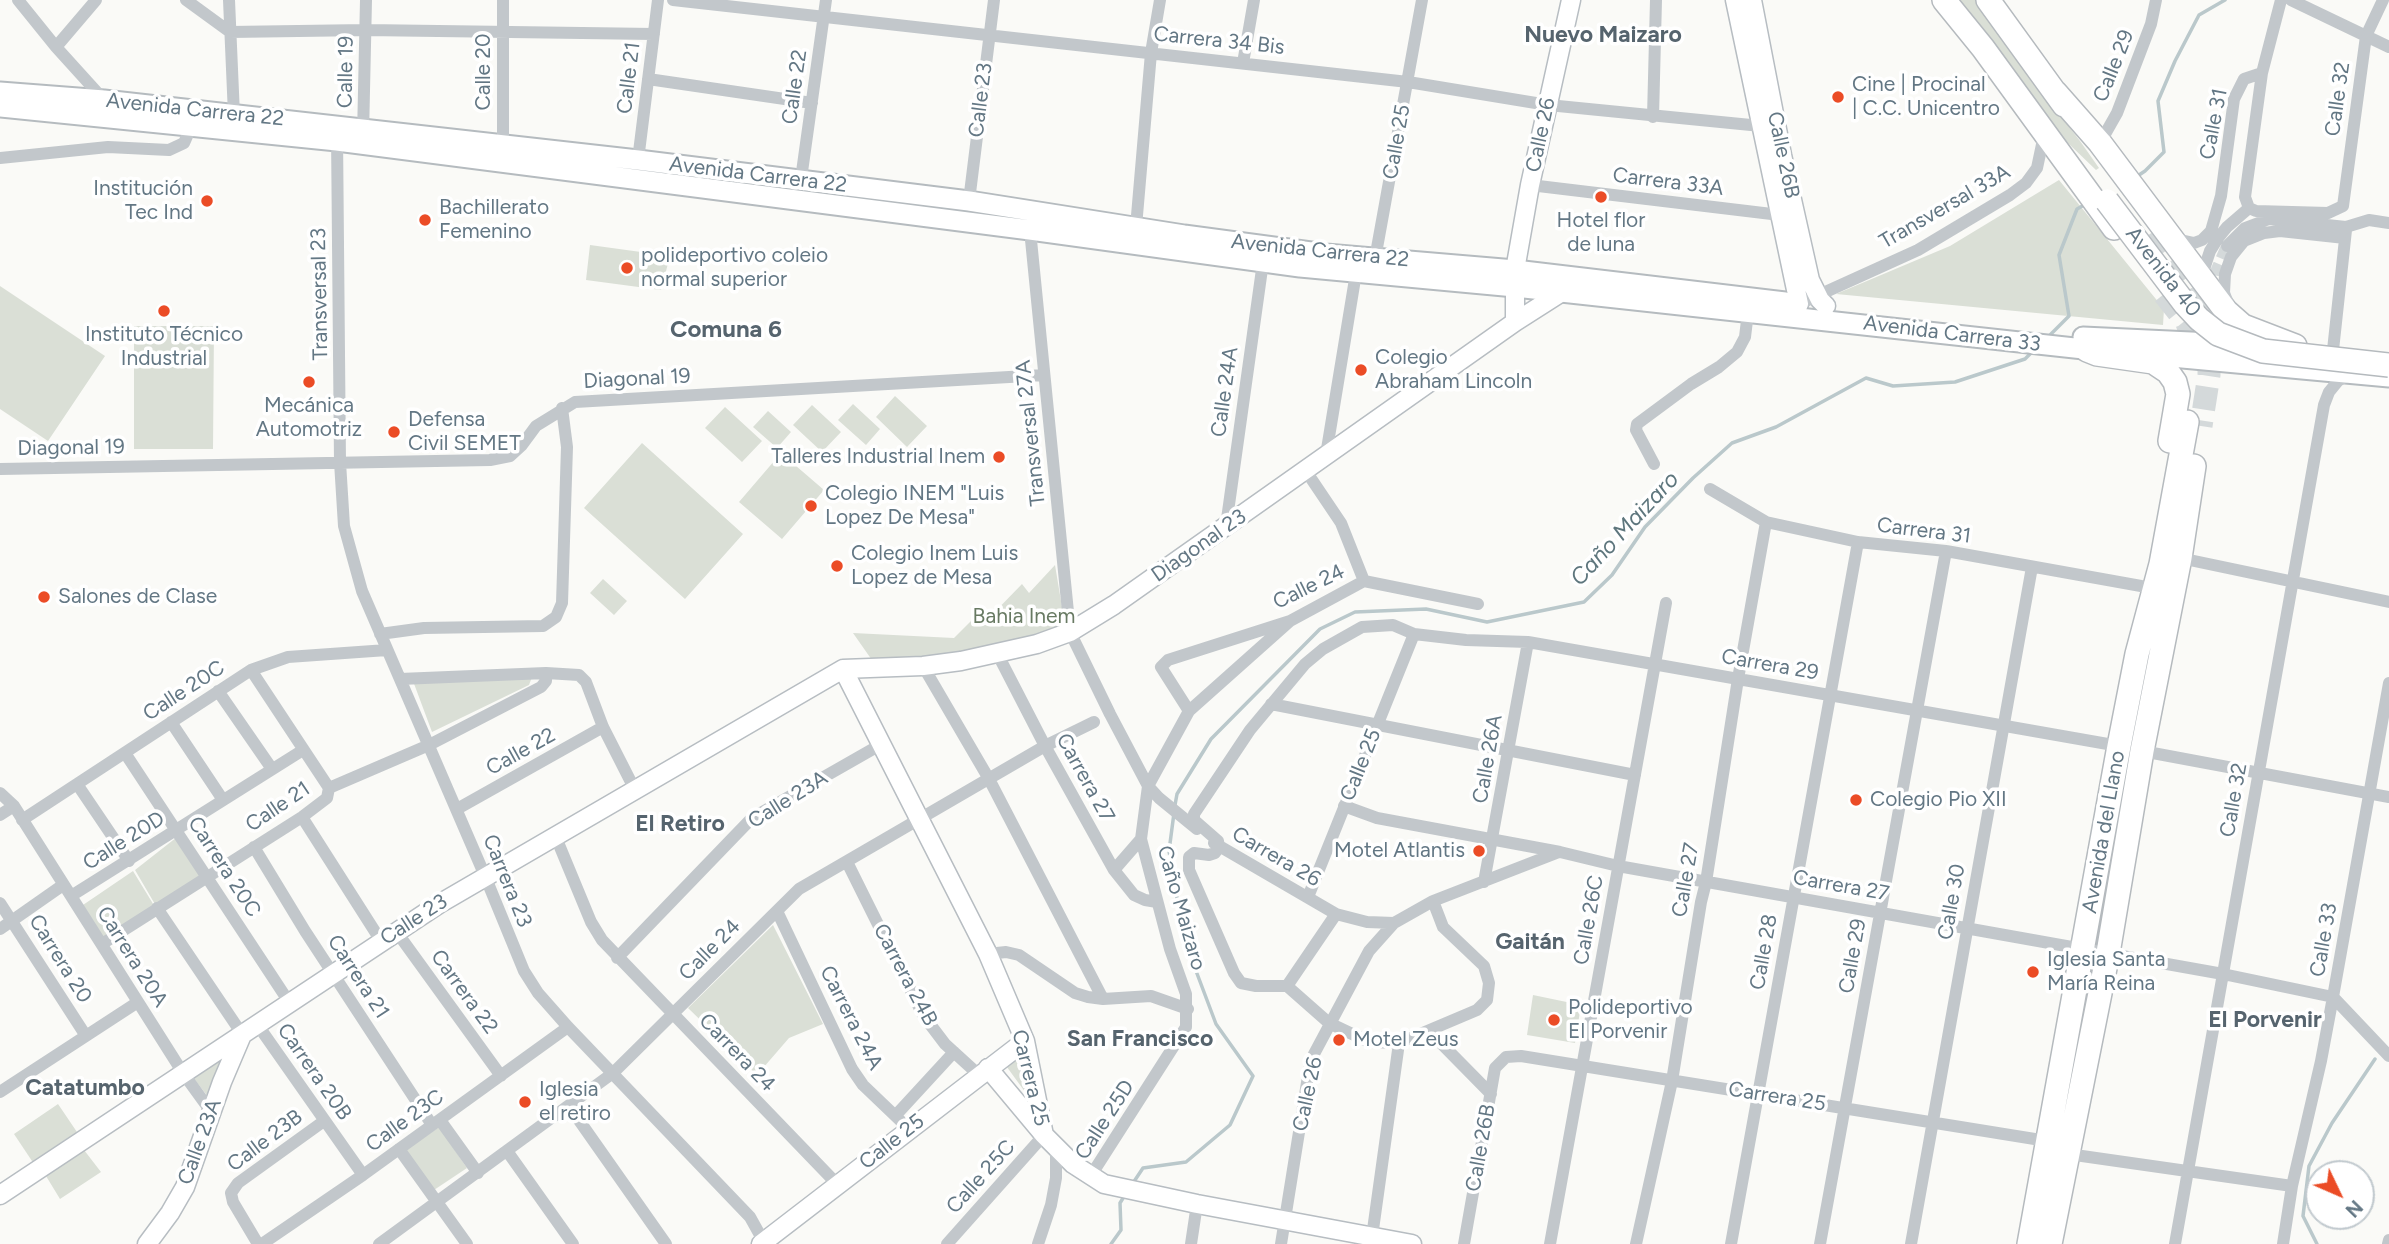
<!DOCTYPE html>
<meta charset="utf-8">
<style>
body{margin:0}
#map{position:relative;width:2389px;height:1244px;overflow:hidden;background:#fafaf7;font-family:Figtree,sans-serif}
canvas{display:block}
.north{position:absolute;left:2305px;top:1160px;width:70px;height:70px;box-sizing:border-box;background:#fff;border:2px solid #c1c9ce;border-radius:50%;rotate:134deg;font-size:19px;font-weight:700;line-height:28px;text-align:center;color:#637784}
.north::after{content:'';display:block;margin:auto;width:24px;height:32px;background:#eb4c26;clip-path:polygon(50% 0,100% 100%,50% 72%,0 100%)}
</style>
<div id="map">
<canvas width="2389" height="1244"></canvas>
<div class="north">N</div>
</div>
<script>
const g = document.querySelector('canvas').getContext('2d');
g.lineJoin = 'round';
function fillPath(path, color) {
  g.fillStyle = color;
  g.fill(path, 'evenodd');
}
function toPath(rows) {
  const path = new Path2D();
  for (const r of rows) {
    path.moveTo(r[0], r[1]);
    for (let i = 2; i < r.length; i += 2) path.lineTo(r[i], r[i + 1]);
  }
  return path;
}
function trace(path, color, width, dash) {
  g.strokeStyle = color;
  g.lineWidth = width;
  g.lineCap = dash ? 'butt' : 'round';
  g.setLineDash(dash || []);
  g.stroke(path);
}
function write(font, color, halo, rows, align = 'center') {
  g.font = font + ' Figtree,sans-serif';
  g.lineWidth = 7;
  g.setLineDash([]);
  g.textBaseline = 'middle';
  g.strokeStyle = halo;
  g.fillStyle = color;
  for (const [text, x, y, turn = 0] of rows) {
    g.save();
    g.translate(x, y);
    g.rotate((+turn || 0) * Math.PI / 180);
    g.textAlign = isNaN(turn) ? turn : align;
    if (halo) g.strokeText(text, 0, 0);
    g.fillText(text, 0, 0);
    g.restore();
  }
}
const green = toPath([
 [1953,0,1975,0,2005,44,2080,141,2099,168,2096,170,2045,121],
 [2059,180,2164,309,2163,325,1836,294,1950,246],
 [590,245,670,256,661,290,586,280],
 [0,286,105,356,48,441,0,409],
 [134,326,214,326,213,449,134,449],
 [895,396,927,426,907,447,876,417],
 [853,404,880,429,866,445,838,420],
 [812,405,841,432,822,452,793,425],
 [725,407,762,441,742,462,705,428],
 [768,411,791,432,777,448,753,427],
 [642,443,743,534,685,599,584,508],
 [781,453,824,490,782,539,739,502],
 [1055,565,1065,625,995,649,874,663,853,633,954,638,978,614,985,622,1022,584,1029,593],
 [603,579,627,601,614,615,590,593],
 [532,677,529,685,432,732,413,681],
 [177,837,202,875,156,906,135,870],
 [133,871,155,907,102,941,80,907],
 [773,925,823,1024,789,1038,757,1075,688,1008],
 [1533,995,1581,1005,1575,1043,1527,1035],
 [226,1049,209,1098,188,1071],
 [1023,1049,1036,1107,1004,1063],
 [58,1104,79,1135,34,1164,14,1134],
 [439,1127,467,1168,434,1190,406,1150],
 [84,1150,101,1172,60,1199,46,1176]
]);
const stream = toPath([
 [2136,177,2145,171,2164,152,2158,101,2175,61,2199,15,2225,0],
 [2047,338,2069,316,2059,255,2077,209,2086,204],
 [1175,805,1177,794,1211,739,1320,629,1355,612,1426,609,1487,622,1584,602,1612,575,1645,527,1693,478,1732,443,1776,427,1866,378,1893,386,1955,382,2025,359,2033,351],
 [1133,1183,1143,1168,1186,1162,1230,1125,1253,1076,1216,1024,1184,939,1169,851,1174,813],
 [1111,1244,1121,1230,1120,1203,1125,1195],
 [2317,1244,2303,1216,2309,1166,2332,1123,2375,1059]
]);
const streetTunnel = toPath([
 [2210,329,2212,289,2215,274,2227,246]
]);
const highwayTunnel = toPath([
 [2153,232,2192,291,2209,333,2209,375,2201,426],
 [2164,294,2187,323,2192,338,2194,363]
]);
const street = toPath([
 [18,0,56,47,104,100],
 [186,0,230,32,366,30,654,34],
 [229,0,234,115],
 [503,0,503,144],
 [673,0,1408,82,1548,105,1761,126],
 [2291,0,2389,47],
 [56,47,96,0],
 [1243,63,1254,0],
 [648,79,812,103],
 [1653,117,1656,0],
 [337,134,340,462,344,526,362,591,485,876,524,971,538,993,568,1027,750,1217,765,1244],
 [363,136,366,0],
 [2100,143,2117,113,2151,24,2156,0],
 [0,158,108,147,169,150,184,143,191,127],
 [638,160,658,0],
 [801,179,826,0],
 [1530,185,1780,215,1786,220],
 [969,201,994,0],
 [2343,206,2366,36,2383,0],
 [2249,208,2245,197,2262,73,2281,0],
 [2249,208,2256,211,2328,213,2343,206],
 [1136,227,1151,53,1160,0],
 [1030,230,1070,632,1110,714,1148,786,1159,798,1197,829],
 [2176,239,2194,243,2202,240,2211,231,2221,196,2234,99,2244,79,2262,73],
 [2227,246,2245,228,2269,219,2346,227,2369,220,2389,223],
 [2201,278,2210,251,2218,238,2227,227,2249,208],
 [1799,304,1918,250,2010,195,2026,183,2037,168,2044,135],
 [2229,306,2224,293,2225,274,2231,257,2244,241,2264,233,2280,231,2345,238],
 [2333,350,2346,230],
 [1326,455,1356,273,1375,259,1422,0],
 [1654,464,1636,430,1637,424,1691,384,1719,367,1737,352,1745,337,1748,312],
 [0,469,490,460,510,456,522,445,536,426,575,402,1044,375],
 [1306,471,1341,523,1364,581],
 [1710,489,1766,522,1858,542,1946,551,2141,586],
 [1226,526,1263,262],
 [2180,558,2389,602],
 [380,634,424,628,543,626,556,617,562,603,567,447,562,408],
 [997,653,1045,746,1114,870,1134,895,1145,900,1157,902],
 [923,666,989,779,1103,999],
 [251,670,329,788],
 [400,679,546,673,579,675,586,682,603,727,634,788],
 [218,691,272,769],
 [1271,704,1635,775],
 [1189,711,1161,667,1168,660,1290,621,1364,581,1478,604],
 [171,722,223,800],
 [2142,751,2389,797],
 [125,753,289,1002],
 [77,784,129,861],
 [0,793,14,806,183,1073,212,1113],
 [1344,806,1377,818,1560,852,1618,866,2223,974,2333,997,2389,1056],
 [457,809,603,727],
 [0,815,14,806],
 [302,817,381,941],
 [22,820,251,670,288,657,387,650],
 [555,835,591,922,602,940,837,1184],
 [1214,843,1336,914,1367,922,1394,923,1433,901,1559,852],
 [254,847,305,931,432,1125],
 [847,862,923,1015,945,1044,979,1075],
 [1114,870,1141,839],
 [1484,882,1528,642],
 [71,896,303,750],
 [1308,897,1414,634],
 [0,903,86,1036],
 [157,908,242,1034],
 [777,911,852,1069,863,1085,909,1129],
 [0,929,63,885],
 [396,931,501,1076],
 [102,944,302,817,327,798,329,788,429,745,541,687,546,681,546,673],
 [988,954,1006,952,1019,955,1075,993,1088,997,1103,999,1151,996,1188,1009],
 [617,958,752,818,880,745],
 [1287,986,1256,986,1241,983,1234,973,1189,870,1189,857,1194,853,1209,855,1215,853,1219,847,1218,841,1194,820,1194,814,1250,730,1305,664,1323,649,1362,627,1393,625,1414,634,1466,640,1528,642,2119,746],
 [1287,986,1329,1023,1369,1042,1399,1043,1477,1010,1487,1000,1489,983,1484,966,1443,927,1433,901],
 [1287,986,1336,914],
 [257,1024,363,1175],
 [1430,1032,1491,1094],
 [0,1092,138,1002],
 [569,1106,666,1244],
 [896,1115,954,1052],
 [440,1120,478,1173],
 [399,1149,467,1244],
 [507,1151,573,1244],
 [2068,1154,2292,1186],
 [1090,1177,1186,1027,1186,994,1170,949,1141,839,1148,786,1189,711,1290,621],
 [258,1244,233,1202,231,1193,238,1183,324,1121],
 [262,1244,363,1175,568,1027],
 [379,1244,613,1073,799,889,1045,746,1094,722],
 [947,1244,1044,1135],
 [1038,1244,1051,1205,1056,1178,1056,1147],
 [1191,1244,1197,1204],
 [1281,1244,1309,1070,1314,1054,1369,951,1394,923],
 [1371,1244,1399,1043],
 [1464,1244,1495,1068,1506,1057,1521,1056,2047,1141],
 [1550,1244,1666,603],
 [1636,1244,1672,1081,1701,902,1706,882,1738,679,1766,522],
 [1731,1244,1858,542],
 [1820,1244,1946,551],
 [1911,1244,2032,567],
 [2175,1244,2324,405,2329,392,2338,381,2351,373],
 [2283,1244,2292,1186,2321,1061,2333,997,2389,683],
 [2388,1244,2389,1240]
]);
const secondary = toPath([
 [1735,0,1799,304],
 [1752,0,1782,155,1810,280,1820,300,1826,306],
 [1515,322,1515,270,1530,185,1571,0],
 [843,669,988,954,1025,1041,1044,1135],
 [988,1068,1044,1135,1073,1164,1104,1184,1197,1204,1412,1244],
 [0,1195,439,904,843,669,923,666,961,661,1037,644,1070,632,1114,605,1515,322,1562,292],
 [147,1244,170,1213,185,1187,222,1082,242,1035],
 [761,1244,1025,1041]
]);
const primary = toPath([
 [0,92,104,100,638,160,969,201,1184,235,1326,254,1515,270,1785,302],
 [0,107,337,141,1030,230,1300,267,1515,287,2102,351],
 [2083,337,2234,344],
 [2139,354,2389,377]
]);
const highway = toPath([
 [1944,0,1983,48,2114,228],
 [1988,0,2064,105],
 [2056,93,2100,143,2226,311,2243,326,2295,346],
 [2087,350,2097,354,2153,362,2168,372,2175,382,2178,394,2170,441],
 [2029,1244,2119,746,2137,654,2161,564,2187,422],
 [2050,1244,2108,953,2142,751,2180,558,2194,466]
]);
const highwayBridge = toPath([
 [2107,201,2185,304,2199,319,2218,334,2263,351,2389,365]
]);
const markers = [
 [1838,97,7,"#eb4c26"],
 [1601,197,7,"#eb4c26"],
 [207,201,7,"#eb4c26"],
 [425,220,7,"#eb4c26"],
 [627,268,7,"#eb4c26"],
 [164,311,7,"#eb4c26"],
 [1361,370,7,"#eb4c26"],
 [309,382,7,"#eb4c26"],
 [394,432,7,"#eb4c26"],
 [999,457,7,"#eb4c26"],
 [811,506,7,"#eb4c26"],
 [837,566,7,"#eb4c26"],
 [44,597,7,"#eb4c26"],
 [1856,800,7,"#eb4c26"],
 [1479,851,7,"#eb4c26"],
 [2033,972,7,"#eb4c26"],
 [1554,1020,7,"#eb4c26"],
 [1339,1040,7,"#eb4c26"],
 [525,1102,7,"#eb4c26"]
];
const streetNames = [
 ["Carrera 34 Bis",1219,41,6],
 ["Calle 29",2114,66,-68],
 ["Calle 19",346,72,-89],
 ["Calle 20",484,72,-90],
 ["Calle 21",629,78,-83],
 ["Calle 22",795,87,-82],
 ["Calle 32",2338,99,-82],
 ["Calle 23",981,100,-83],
 ["Avenida Carrera 22",195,110,6],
 ["Calle 31",2214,124,-79],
 ["Calle 26",1541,135,-78],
 ["Calle 25",1397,142,-80],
 ["Calle 26B",1783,155,78],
 ["Avenida Carrera 22",758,175,7],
 ["Carrera 33A",1668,182,7],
 ["Transversal 33A",1945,207,-30],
 ["Avenida Carrera 22",1320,251,6],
 ["Avenida 40",2163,272,52],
 ["Transversal 23",320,294,-91],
 ["Avenida Carrera 33",1952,334,7],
 ["Diagonal 19",637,379,-3],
 ["Calle 24A",1225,392,-82],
 ["Transversal 27A",1031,433,-96],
 ["Diagonal 19",71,448,-1],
 ["Carrera 31",1924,531,7],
 ["Diagonal 23",1199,546,-35],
 ["Calle 24",1309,587,-26],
 ["Carrera 29",1770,665,10],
 ["Calle 20C",184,691,-33],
 ["Calle 22",521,752,-29],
 ["Calle 26A",1488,759,-80],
 ["Calle 25",1361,765,-68],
 ["Carrera 27",1085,778,61],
 ["Calle 23A",788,800,-32],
 ["Calle 32",2234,800,-80],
 ["Calle 21",278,807,-34],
 ["Avenida del Llano",2104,832,-80],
 ["Calle 20D",124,841,-32],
 ["Carrera 26",1276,857,30],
 ["Carrera 20C",224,867,57],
 ["Calle 27",1686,880,-80],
 ["Carrera 23",507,881,68],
 ["Carrera 27",1841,886,10],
 ["Calle 30",1952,902,-80],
 ["Caño Maizaro",1181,908,74],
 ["Calle 23",414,920,-33],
 ["Calle 26C",1589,920,-80],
 ["Calle 33",2324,940,-80],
 ["Calle 24",710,950,-45],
 ["Calle 28",1764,952,-80],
 ["Calle 29",1853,956,-80],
 ["Carrera 20A",132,957,58],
 ["Carrera 20",60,959,58],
 ["Carrera 24B",905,975,62],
 ["Carrera 21",358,977,57],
 ["Carrera 22",464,992,54],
 ["Carrera 24A",851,1018,63],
 ["Carrera 24",737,1053,46],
 ["Carrera 20B",314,1072,55],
 ["Carrera 25",1030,1078,76],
 ["Calle 26",1308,1094,-78],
 ["Carrera 25",1777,1097,9],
 ["Calle 25D",1105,1120,-57],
 ["Calle 23C",405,1121,-36],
 ["Calle 23B",265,1141,-37],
 ["Calle 23A",200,1142,-70],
 ["Calle 25",892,1142,-38],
 ["Calle 26B",1481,1148,-80],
 ["Calle 25C",981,1177,-48]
];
const poiNames = [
 ["Cine | Procinal",1852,85],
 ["| C.C. Unicentro",1852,109],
 ["Institución",193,189,"right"],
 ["Tec Ind",193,213,"right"],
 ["Bachillerato",439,208],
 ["Femenino",439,232],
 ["Hotel flor",1601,221,"center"],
 ["de luna",1601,245,"center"],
 ["polideportivo coleio",641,256],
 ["normal superior",641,280],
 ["Instituto Técnico",164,335,"center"],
 ["Industrial",164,359,"center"],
 ["Colegio",1375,358],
 ["Abraham Lincoln",1375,382],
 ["Mecánica",309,406,"center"],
 ["Automotriz",309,430,"center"],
 ["Defensa",408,420],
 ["Civil SEMET",408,444],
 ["Talleres Industrial Inem",985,457,"right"],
 ["Colegio INEM \"Luis",825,494],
 ["Lopez De Mesa\"",825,518],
 ["Colegio Inem Luis",851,554],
 ["Lopez de Mesa",851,578],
 ["Salones de Clase",58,597],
 ["Colegio Pio XII",1870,800],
 ["Motel Atlantis",1465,851,"right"],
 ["Iglesia Santa",2047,960],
 ["María Reina",2047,984],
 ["Polideportivo",1568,1008],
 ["El Porvenir",1568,1032],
 ["Motel Zeus",1353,1040],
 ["Iglesia",539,1090],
 ["el retiro",539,1114]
];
const parkNames = [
 ["Bahia Inem",1024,617]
];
const neighbourhoodNames = [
 ["Nuevo Maizaro",1603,35],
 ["El Retiro",680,824],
 ["Gaitán",1530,942],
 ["El Porvenir",2265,1020],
 ["San Francisco",1140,1039],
 ["Catatumbo",85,1088]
];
const waterNames = [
 ["Caño Maizaro",1625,529,-47]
];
const quarterNames = [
 ["Comuna 6",726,330]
];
fillPath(green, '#dadfd6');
trace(stream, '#bac8cb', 3.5);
trace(streetTunnel, '#d4d9da', 12, [12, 6]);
trace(highwayTunnel, '#d4d9da', 23, [23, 11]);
trace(secondary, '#b7bdc2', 21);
trace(primary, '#b5bbbf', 23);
trace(highway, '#b5babe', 26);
trace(street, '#c2c7cb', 12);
trace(secondary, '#fff', 18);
trace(primary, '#fff', 19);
trace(highway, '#fff', 23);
trace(highwayBridge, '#b5babe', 26, []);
trace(highwayBridge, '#fff', 23);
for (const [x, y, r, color] of markers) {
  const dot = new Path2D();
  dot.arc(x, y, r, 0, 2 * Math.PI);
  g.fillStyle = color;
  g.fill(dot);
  trace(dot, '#fff', 2.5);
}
write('21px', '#637784', '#fff', streetNames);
write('21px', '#637784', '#fff', poiNames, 'left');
write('21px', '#687a63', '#fff', parkNames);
write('bold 23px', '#56646e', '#fff', neighbourhoodNames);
write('italic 23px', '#5e767d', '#fff', waterNames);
write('bold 24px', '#56646e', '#fff', quarterNames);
</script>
